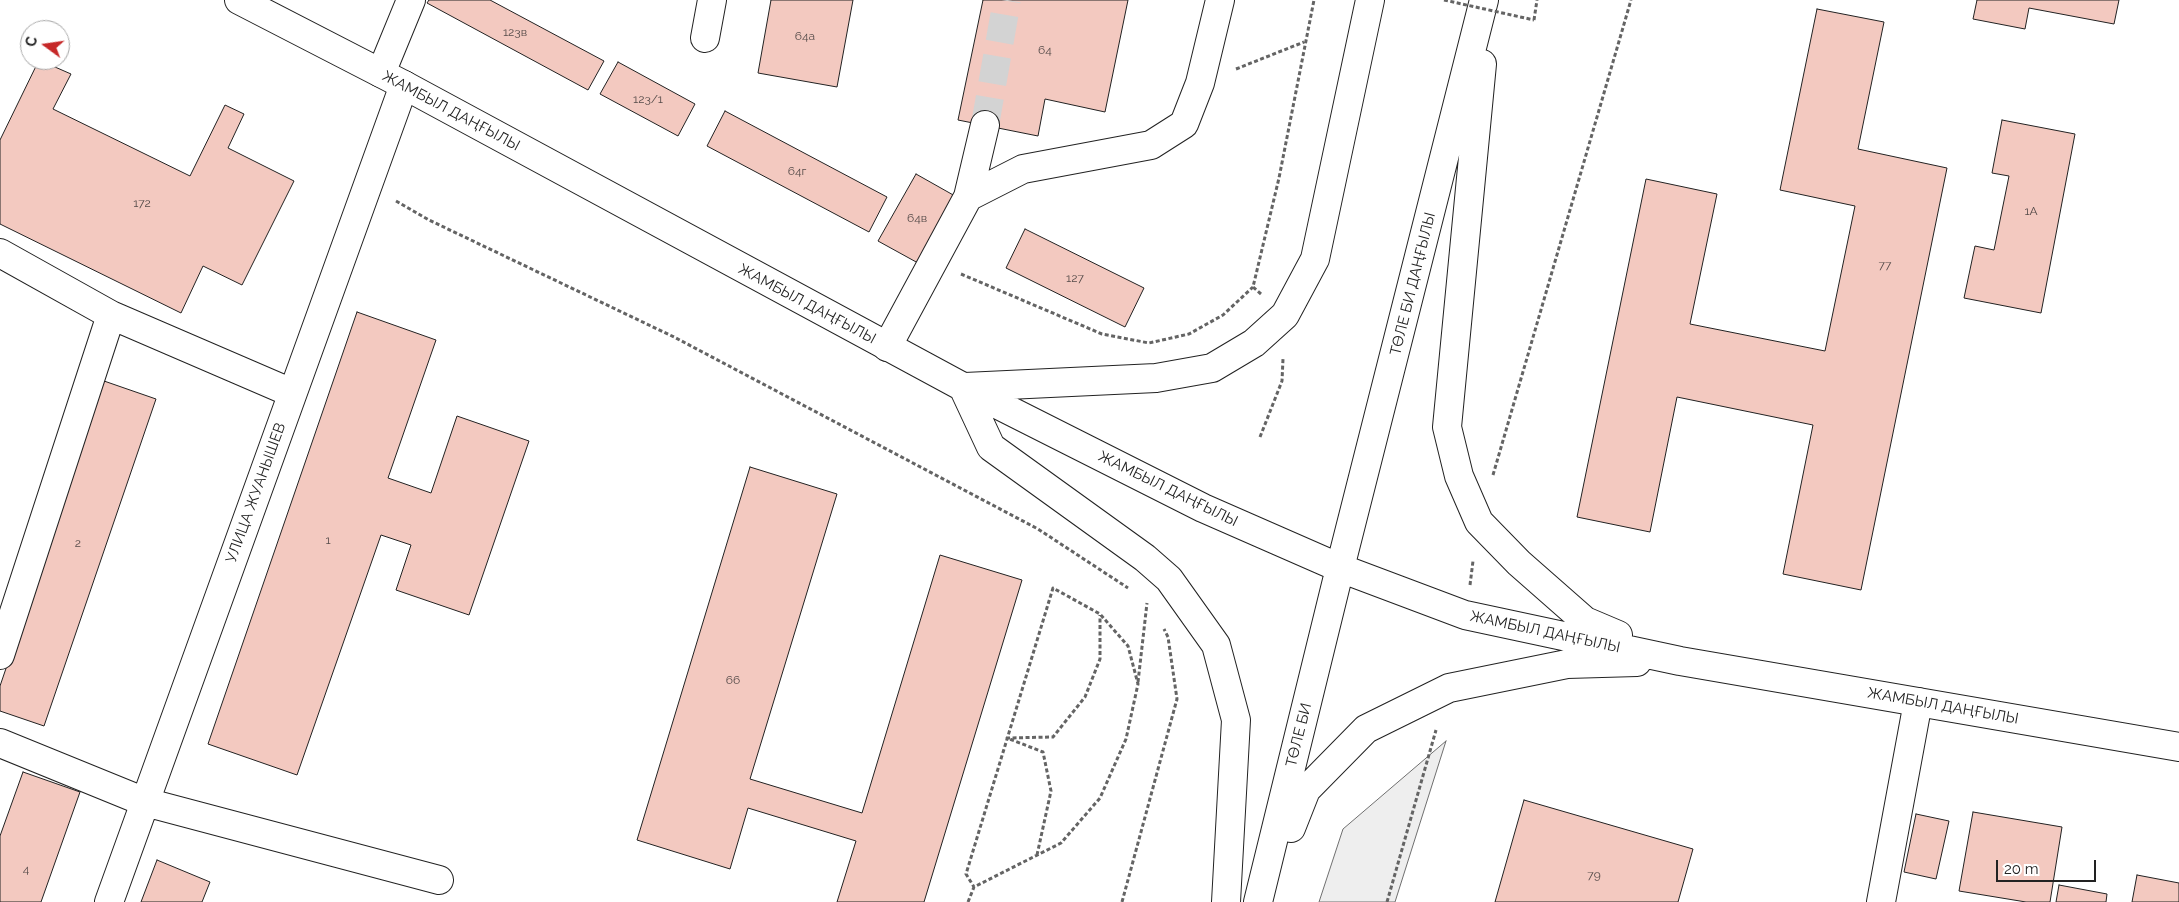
<!DOCTYPE html>
<meta charset="utf-8">
<style>
body{margin:0}
#map{position:relative;width:2179px;height:902px;overflow:hidden;background:#fff;font-family:Raleway,sans-serif}
canvas{display:block}
.north{position:absolute;left:20px;top:20px;width:50px;height:50px;box-sizing:border-box;background:#fff;border:1px solid #a7a7a7;border-radius:50%;rotate:284deg;font-size:14px;font-weight:700;line-height:20px;text-align:center;color:#222}
.north::after{content:'';display:block;margin:auto;width:18px;height:22px;background:#c62828;clip-path:polygon(50% 0,100% 100%,50% 72%,0 100%)}
.scale{position:absolute;left:1996px;top:860px;width:100px;height:22px;box-sizing:border-box;border:2px solid #222;border-top:0;padding-left:6px;font-size:15px;line-height:18px;white-space:nowrap;color:#222;-webkit-text-stroke:4px #fff;paint-order:stroke}
</style>
<div id="map">
<canvas width="2179" height="902"></canvas>
<div class="north">С</div>
<div class="scale">20 m</div>
</div>
<script>
const g = document.querySelector('canvas').getContext('2d');
g.lineJoin = 'round';
function fillPath(path, color) {
  g.fillStyle = color;
  g.fill(path, 'evenodd');
}
function toPath(rows) {
  const path = new Path2D();
  for (const r of rows) {
    path.moveTo(r[0], r[1]);
    for (let i = 2; i < r.length; i += 2) path.lineTo(r[i], r[i + 1]);
  }
  return path;
}
function trace(path, color, width, dash) {
  g.strokeStyle = color;
  g.lineWidth = width;
  g.lineCap = dash ? 'butt' : 'round';
  g.setLineDash(dash || []);
  g.stroke(path);
}
function write(font, color, halo, rows, align = 'center') {
  g.font = font + ' Raleway,sans-serif';
  g.lineWidth = 4;
  g.setLineDash([]);
  g.textBaseline = 'middle';
  g.strokeStyle = halo;
  g.fillStyle = color;
  for (const [text, x, y, turn = 0] of rows) {
    g.save();
    g.translate(x, y);
    g.rotate((+turn || 0) * Math.PI / 180);
    g.textAlign = isNaN(turn) ? turn : align;
    if (halo) g.strokeText(text, 0, 0);
    g.fillText(text, 0, 0);
    g.restore();
  }
}
const green = toPath([
 [1446,741,1395,902,1319,902,1343,829,1446,741]
]);
const building = toPath([
 [429,0,490,0,604,61,588,90,427,3,429,0],
 [771,0,853,0,837,87,758,73,771,0],
 [983,0,1128,0,1105,112,1045,99,1038,136,958,120,983,0],
 [1977,0,2119,0,2114,24,2029,8,2025,29,1973,19,1977,0],
 [1817,9,1884,22,1858,149,1947,168,1861,590,1783,574,1813,425,1677,397,1650,532,1577,517,1646,179,1717,194,1690,324,1825,351,1855,206,1780,190,1817,9],
 [39,60,71,74,53,109,190,176,225,105,244,114,228,148,294,181,242,285,203,266,181,313,0,224,0,140,39,60],
 [618,62,695,104,678,136,600,94,618,62],
 [725,111,887,197,869,232,707,146,725,111],
 [2002,120,2075,134,2041,313,1964,298,1975,246,1994,250,2009,176,1992,173,2002,120],
 [916,174,955,196,918,263,878,241,916,174],
 [1025,229,1144,288,1125,327,1006,268,1025,229],
 [357,312,436,340,388,478,431,493,457,416,529,441,469,615,396,590,411,545,381,535,297,775,208,744,357,312],
 [104,381,156,399,44,726,0,711,0,686,104,381],
 [750,467,837,494,750,779,862,813,940,555,1022,580,924,902,837,902,856,841,748,808,730,869,637,840,750,467],
 [23,772,80,792,41,902,0,902,0,836,23,772],
 [1524,800,1693,849,1678,902,1495,902,1524,800],
 [1973,812,2062,827,2050,902,2026,902,1959,891,1973,812],
 [1916,814,1949,821,1936,879,1904,872,1916,814],
 [157,860,210,882,202,902,141,902,157,860],
 [2137,875,2179,883,2179,902,2132,902,2137,875],
 [2059,885,2107,894,2106,902,2056,902,2059,885]
]);
const minorTunnel = toPath([
 [985,125,1007,0]
]);
const path = toPath([
 [1534,20,1537,0],
 [1236,69,1304,42],
 [396,201,429,220,674,337,1038,529,1128,588],
 [961,274,1102,334,1149,343,1189,334,1223,315,1253,287],
 [1261,294,1253,287,1279,178,1314,0],
 [1260,437,1282,381,1283,359],
 [1493,475,1631,0],
 [1470,585,1473,561],
 [1138,682,1147,603],
 [1037,855,1051,791,1043,752,1007,738,1053,737,1085,697,1100,659,1100,615],
 [968,902,974,887,1061,843,1100,798,1126,739,1138,684,1128,646,1100,614,1053,588,966,874,974,887],
 [1122,902,1177,699,1168,637,1164,629],
 [1387,902,1436,730]
]);
const minor = toPath([
 [705,38,712,0],
 [381,73,411,0],
 [968,197,985,125],
 [0,253,111,315,0,655],
 [111,315,292,393],
 [887,347,968,197,1023,169,1151,145,1184,124,1200,83,1220,0],
 [0,743,145,802,439,880],
 [109,902,404,85],
 [1881,902,1918,702]
]);
const major = toPath([
 [239,0,404,85,963,387,1203,508,1340,568,1465,615,1680,661,2179,747],
 [1482,64,1447,427,1459,476,1479,522,1519,563,1585,621,1618,635],
 [963,387,991,447,1145,558,1169,579,1216,645,1236,720,1226,902],
 [965,387,1156,378,1212,368,1254,343,1285,315,1315,259,1370,0],
 [1291,828,1306,790,1366,729,1449,688,1567,664,1637,662],
 [1258,902,1340,568,1484,0]
]);
const pathBridge = toPath([
 [1444,0,1534,20]
]);
const numberNames = [
 ["123в",515,32],
 ["64а",805,36],
 ["64",1045,50],
 ["123/1",648,99],
 ["64г",797,171],
 ["172",142,203],
 ["1А",2031,211],
 ["64в",917,218],
 ["77",1885,265],
 ["127",1075,278],
 ["1",328,540],
 ["2",78,543],
 ["66",733,680],
 ["4",26,869],
 ["79",1594,875]
];
const streetNames = [
 ["ЖАМБЫЛ ДАҢҒЫЛЫ",451,111,28],
 ["ТӨЛЕ БИ ДАҢҒЫЛЫ",1413,284,-76],
 ["ЖАМБЫЛ ДАҢҒЫЛЫ",807,304,28],
 ["ЖАМБЫЛ ДАҢҒЫЛЫ",1168,489,26],
 ["УЛИЦА ЖУАНЫШЕВ",256,493,-70],
 ["ЖАМБЫЛ ДАҢҒЫЛЫ",1545,632,12],
 ["ЖАМБЫЛ ДАҢҒЫЛЫ",1943,706,10],
 ["ТӨЛЕ БИ",1299,735,-76]
];
fillPath(green, '#eee');
trace(green, '#6f6f6f', 1);
fillPath(building, '#f3c9c0');
trace(building, '#222', 1);
trace(minorTunnel, '#d3d3d3', 28, [28, 14]);
trace(minor, '#222', 30);
trace(major, '#222', 30);
trace(path, '#646464', 3, [4, 2.5]);
trace(minor, '#fff', 28);
trace(major, '#fff', 28);
trace(pathBridge, '#646464', 3, [4, 2.5]);
write('12px', '#564c4a', null, numberNames);
write('15px', '#222', '#fff', streetNames);
</script>
